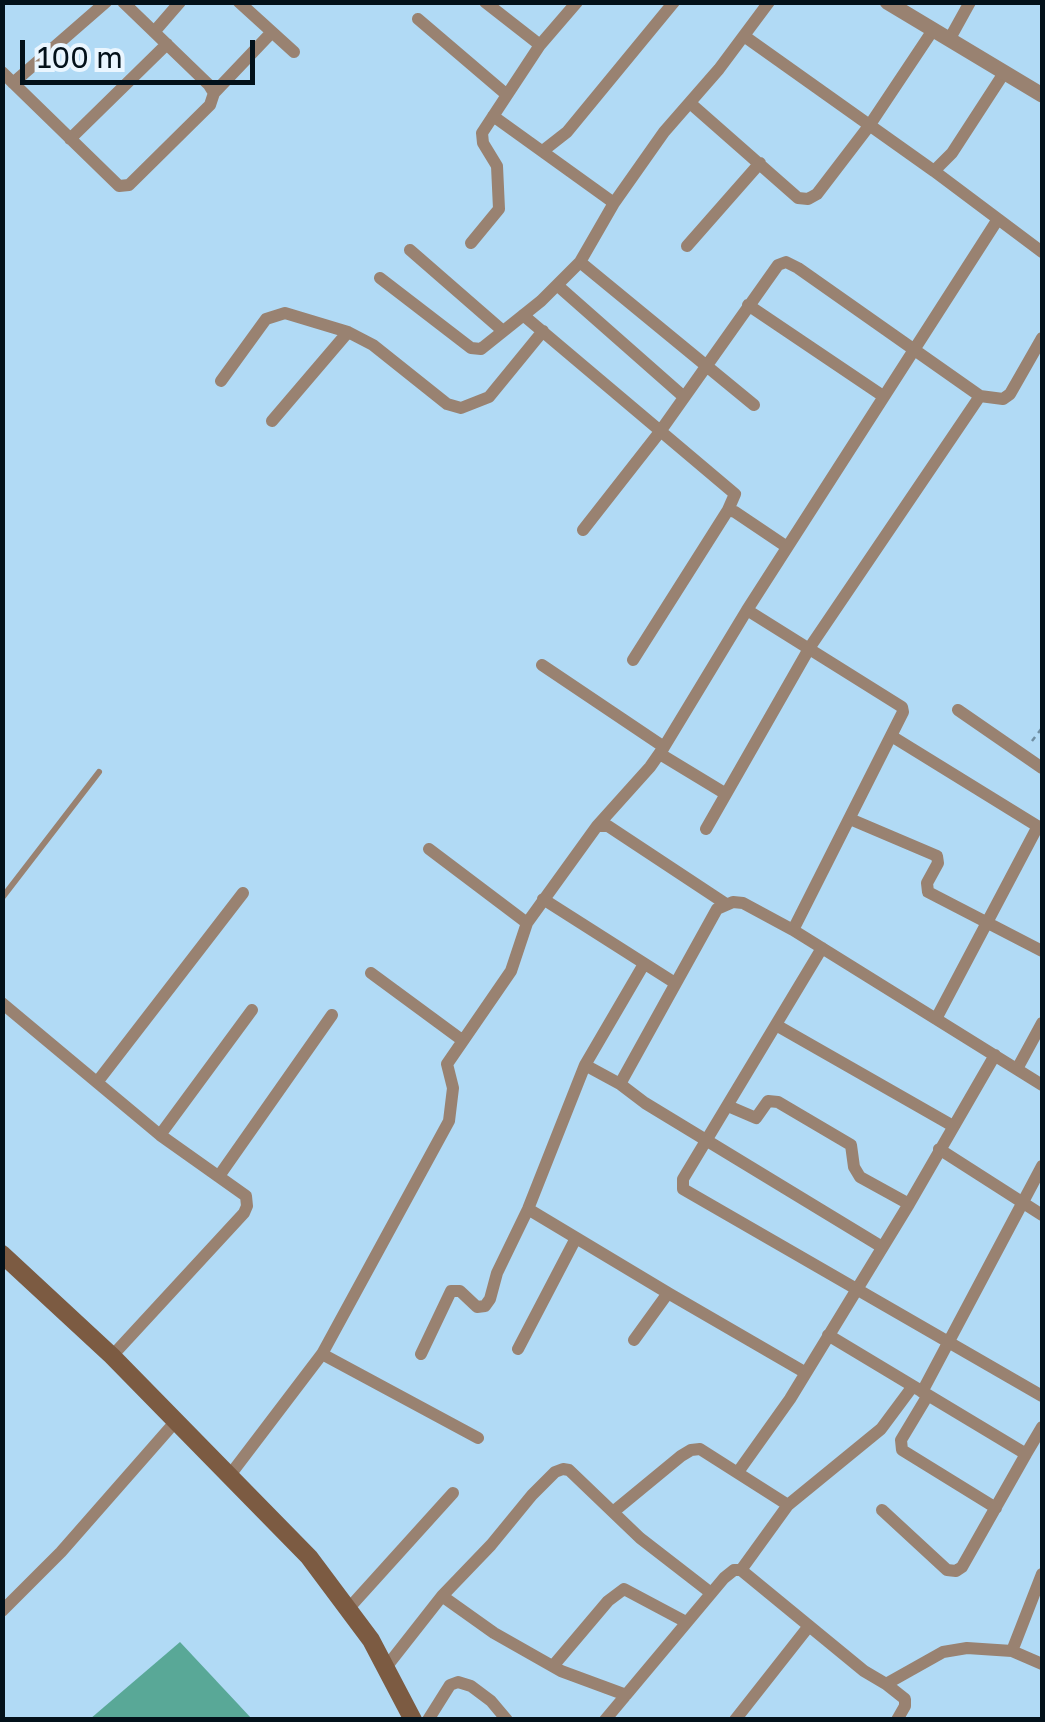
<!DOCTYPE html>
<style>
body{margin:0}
#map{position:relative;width:1045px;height:1722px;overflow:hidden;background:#b1daf5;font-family:"Golos Text",sans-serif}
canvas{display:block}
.frame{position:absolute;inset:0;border:5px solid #03111a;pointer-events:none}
.scale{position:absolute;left:20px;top:40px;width:235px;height:45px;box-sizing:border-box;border:5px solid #03111a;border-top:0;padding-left:12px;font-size:30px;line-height:35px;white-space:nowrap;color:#03111a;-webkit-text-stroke:8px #eaf6ff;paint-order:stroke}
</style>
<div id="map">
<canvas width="1045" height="1722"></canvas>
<div class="frame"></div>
<div class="scale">100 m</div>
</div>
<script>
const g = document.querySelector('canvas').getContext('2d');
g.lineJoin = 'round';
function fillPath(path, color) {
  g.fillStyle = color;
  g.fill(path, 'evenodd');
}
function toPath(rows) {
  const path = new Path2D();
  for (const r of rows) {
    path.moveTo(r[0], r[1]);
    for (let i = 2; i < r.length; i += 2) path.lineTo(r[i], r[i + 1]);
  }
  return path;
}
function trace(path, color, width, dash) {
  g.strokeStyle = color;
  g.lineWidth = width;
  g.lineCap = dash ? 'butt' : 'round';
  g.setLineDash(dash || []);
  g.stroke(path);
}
const water = toPath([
 [180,1642,252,1719,90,1719]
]);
const path = toPath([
 [1032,741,1042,728]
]);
const service = toPath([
 [2,898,99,772]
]);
const minor = toPath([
 [239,2,294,52],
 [485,2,540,45],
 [418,19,507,95],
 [154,32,180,2],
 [744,36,934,171,952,153,1004,73],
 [949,40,970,2],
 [2,72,119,186,129,185,210,105,214,93,209,85,123,2],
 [13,83,106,2],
 [214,93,272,32],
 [690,103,798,198,808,199,817,194,869,126,933,30],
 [493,116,614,203],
 [70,139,167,44],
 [544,150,567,132,674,2],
 [934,171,1042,252],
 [471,243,499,209,497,166,483,143,482,133,540,45,577,2],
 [687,246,760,163],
 [410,250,503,331],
 [580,262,754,405],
 [380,278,471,348,481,349,541,301,580,262,614,203,664,132,719,69,769,2],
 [557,285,684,397],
 [748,305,883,396],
 [523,315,735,494,728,510],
 [221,381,266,319,285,313,348,332,373,345,447,404,461,408,489,397,543,331],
 [272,421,348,332],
 [583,530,659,433,778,265,786,262,798,268,980,396,1003,399,1010,394,1042,338],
 [747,610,902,707,903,712,793,930],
 [633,660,728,510,735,512,787,547],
 [542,665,664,747],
 [958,710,1042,768],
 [893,737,1042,829],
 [660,754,726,794],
 [850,819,937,856,938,863,927,883,928,892,1042,951],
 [597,826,608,826,726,904],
 [706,829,810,647,980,396],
 [429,849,527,923],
 [543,899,675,983],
 [822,948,683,1179,683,1189,1042,1396],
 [371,973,462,1040],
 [2,1003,160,1135,246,1196,247,1206,244,1213,112,1356],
 [936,1019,1038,826],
 [776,1025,953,1126],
 [585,1065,620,1084,717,909,733,902,743,903,793,930,1042,1085],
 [1017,1069,1042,1023],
 [98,1081,243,893],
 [620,1084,645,1103,882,1247],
 [728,1106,756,1118,768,1101,778,1102,851,1145,854,1167,860,1177,909,1204],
 [160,1135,252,1010],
 [939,1149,1042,1215],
 [219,1176,332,1015],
 [528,1209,668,1293],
 [828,1335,1026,1454,1042,1427],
 [634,1340,668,1293,806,1373],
 [518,1349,576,1238],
 [322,1354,478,1438],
 [421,1354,451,1291,460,1291,477,1307,485,1306,490,1299,497,1273,528,1209,585,1065,644,964],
 [922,1392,1042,1166],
 [928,1395,901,1440,902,1450,996,1508],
 [738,1472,790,1399,909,1204,995,1055],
 [230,1475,322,1354,449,1121,453,1088,447,1064,511,971,527,923,597,826,650,767,664,747,747,610,998,219],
 [882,1510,947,1570,956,1571,962,1567,1026,1454],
 [613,1512,681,1456,691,1450,700,1449,788,1505],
 [741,1570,788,1505,881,1429,913,1386],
 [442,1596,494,1633,561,1671,626,1695],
 [349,1608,453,1493],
 [2,1611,61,1552,176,1421],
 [1012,1651,1042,1574],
 [387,1666,442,1596,491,1545,532,1495,555,1472,563,1469,569,1470,640,1538,711,1593],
 [553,1666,608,1601,624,1589,686,1622],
 [886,1684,905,1699,905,1706,897,1720],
 [428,1720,450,1685,458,1682,471,1686,491,1701,507,1720],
 [605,1720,724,1578,734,1570,741,1570,864,1671,886,1684,943,1652,967,1648,1012,1651,1042,1664],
 [735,1720,809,1626]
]);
const tertiary = toPath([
 [887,2,1042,95]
]);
const secondary = toPath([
 [2,1254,112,1356,309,1557,371,1640,413,1720]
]);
fillPath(water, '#59a897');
trace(path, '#6f8ea2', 2.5, [5, 5]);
trace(service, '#998271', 6);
trace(minor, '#998271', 12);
trace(tertiary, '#998271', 15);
trace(secondary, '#7c5b42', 18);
</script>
